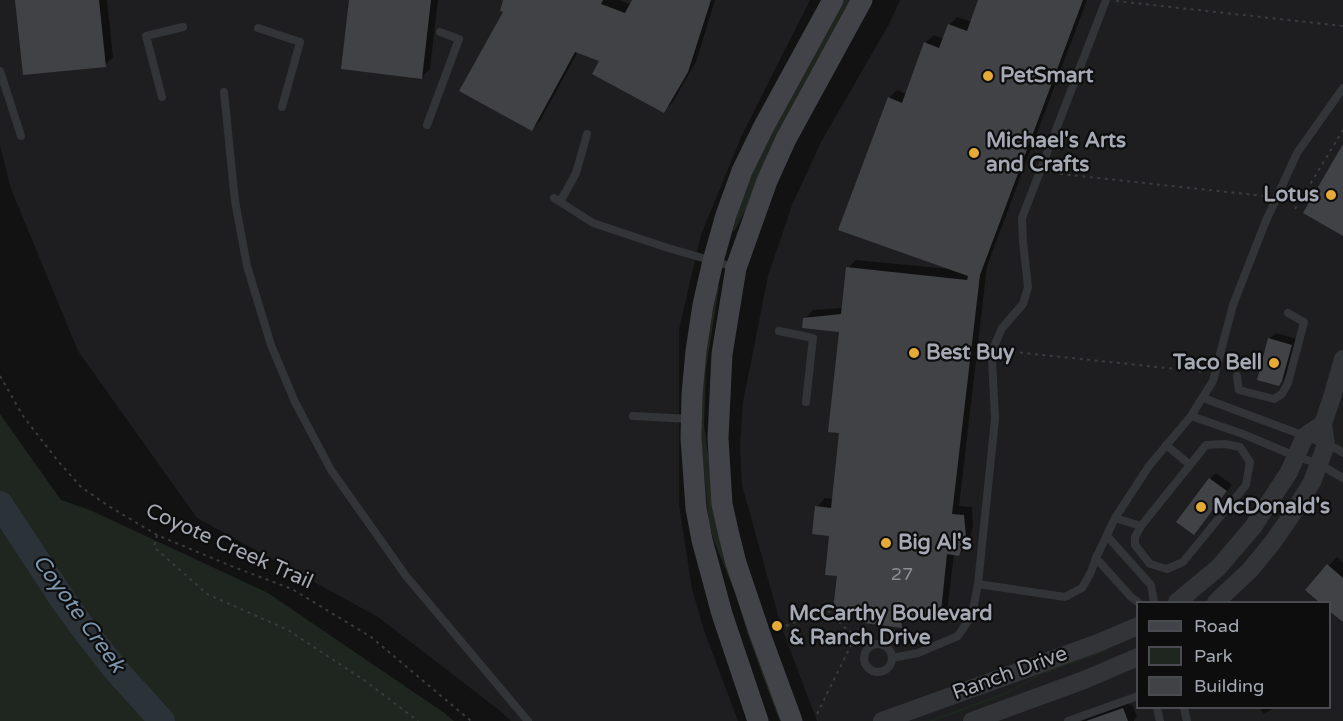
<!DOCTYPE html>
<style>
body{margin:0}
#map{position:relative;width:1343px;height:721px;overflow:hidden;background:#121213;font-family:"Varela Round",sans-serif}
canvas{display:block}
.legend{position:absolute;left:1136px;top:601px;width:195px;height:108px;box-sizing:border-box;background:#0d0d0e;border:2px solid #494b50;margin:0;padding:8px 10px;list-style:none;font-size:18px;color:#a4a9b3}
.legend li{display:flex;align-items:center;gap:12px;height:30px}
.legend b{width:30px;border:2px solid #494b50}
</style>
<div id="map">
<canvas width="1343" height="721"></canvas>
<ul class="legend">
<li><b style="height:8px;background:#414348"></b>Road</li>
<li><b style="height:16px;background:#1e261f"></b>Park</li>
<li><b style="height:16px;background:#414246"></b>Building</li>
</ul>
</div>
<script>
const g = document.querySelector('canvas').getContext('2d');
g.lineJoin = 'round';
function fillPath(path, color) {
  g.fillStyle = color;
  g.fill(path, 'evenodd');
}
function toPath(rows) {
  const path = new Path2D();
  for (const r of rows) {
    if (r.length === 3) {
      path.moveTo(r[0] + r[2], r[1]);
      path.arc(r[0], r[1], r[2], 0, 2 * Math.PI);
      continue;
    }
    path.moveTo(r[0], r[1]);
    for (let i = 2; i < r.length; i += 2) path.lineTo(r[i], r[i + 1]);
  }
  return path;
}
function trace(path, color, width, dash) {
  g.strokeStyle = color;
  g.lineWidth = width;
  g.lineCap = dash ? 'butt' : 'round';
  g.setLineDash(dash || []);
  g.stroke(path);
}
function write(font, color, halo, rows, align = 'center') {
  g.font = font + ' "Varela Round",sans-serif';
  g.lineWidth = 4.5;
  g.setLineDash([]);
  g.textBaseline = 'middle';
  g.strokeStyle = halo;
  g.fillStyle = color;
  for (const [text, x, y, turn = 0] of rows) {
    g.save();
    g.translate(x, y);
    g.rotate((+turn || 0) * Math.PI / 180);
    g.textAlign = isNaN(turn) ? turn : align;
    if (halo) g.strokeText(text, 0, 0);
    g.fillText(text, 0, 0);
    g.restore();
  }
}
const built = toPath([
 [0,0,810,0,742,135,701,235,679,329,679,505,692,589,704,630,738,721,511,721,499,710,378,617,197,518,78,351,11,189,0,145],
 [900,0,1343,0,1343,721,817,721,781,626,742,485,740,447,743,402,768,276,792,205,821,142,889,24],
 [1138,602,1330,602,1330,708,1138,708]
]);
const green = toPath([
 [844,0,856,0,735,230,733,231,738,210,760,154],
 [717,286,719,287,706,368,704,426,707,447,711,467,781,719,780,721,776,712,763,677,748,635,736,595,714,541,709,523,702,451,702,400,706,351],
 [0,414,61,500,90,510,268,593,443,712,454,721,0,721],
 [1108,648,1109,650,1107,651,1041,675,1005,695,934,721,928,721,1014,689,1039,674]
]);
const shadow = toPath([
 [17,0,107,0,113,57,105,65],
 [350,0,438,0,430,69,422,77],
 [505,0,619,0,631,5,634,0,715,0,696,62,672,103,664,111,601,60,578,51,540,121,532,129,505,11],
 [980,0,1087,0,987,266,959,506,972,507,973,527,967,546,959,554,954,554,947,612,939,620,909,616,901,626,869,612,817,507,825,498,834,499,841,432,841,330,805,319,813,310,843,308,848,268,856,260,949,269,889,98,897,90,906,94,925,43,934,35,943,39,949,25,957,17,972,22],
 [1276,333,1297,339,1288,373,1279,385,1269,339],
 [1216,473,1232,485,1200,527,1210,479],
 [1337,557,1343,563,1343,620,1330,602,1307,590],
 [1129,703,1130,705,1132,704,1137,717,1134,720,1134,721,1082,721,1084,719],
 [1260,708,1274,708,1264,714]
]);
const river = toPath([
 [0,504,63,600,89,636,116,670,162,721]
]);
const building = toPath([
 [15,0,99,0,106,67,23,75],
 [349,0,431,0,422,79,341,69],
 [503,0,603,0,601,4,625,13,632,0,711,0,688,72,664,113,592,74,599,61,575,52,532,131,459,91,503,12,500,11],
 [978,0,1083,0,980,275,952,514,964,515,966,536,959,556,947,554,940,621,901,617,902,628,864,623,867,614,833,610,837,576,825,575,829,536,812,534,815,506,831,508,839,433,828,432,839,332,802,328,803,318,841,314,846,267,967,280,968,276,838,230,888,97,902,103,924,42,939,48,948,24,967,31],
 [1343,144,1343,236,1303,213],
 [1268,338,1292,345,1282,381,1279,386,1257,380],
 [1209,478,1227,491,1194,535,1176,522],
 [1327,564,1343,578,1343,622,1329,611,1329,603,1320,603,1305,590],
 [1123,708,1128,721,1086,721]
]);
const path = toPath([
 [1116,1,1343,26],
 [1053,171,1061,174,1264,196],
 [1295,209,1343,130],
 [1005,351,1205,372],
 [0,376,23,416,58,461,81,487,107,505,157,535,231,566,292,589,371,637,471,721],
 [157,535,154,547,207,594,288,630,364,680,418,721],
 [779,629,820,611,830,612,843,626,849,631,856,635,867,638,875,644],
 [817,714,856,635]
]);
const service = toPath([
 [258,28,300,42,282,107],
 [0,71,21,136],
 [224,92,235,201,247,266,271,345,295,402,331,470,406,576,528,721],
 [162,97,146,36,183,27],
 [427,125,459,39,440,32],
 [554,198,593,223,668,248,734,267],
 [560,202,576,173,587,134],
 [779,331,813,338,806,402],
 [1237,376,1239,390,1274,399,1282,394,1288,383,1304,322,1288,313],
 [1203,398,1305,436,1337,449,1343,453],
 [633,416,691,419],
 [1191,416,1243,434,1295,456,1319,464,1343,478],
 [1225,444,1240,447,1250,462,1246,485,1183,562,1167,569,1150,564,1135,545,1135,537,1141,526,1206,445,1225,444],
 [1166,445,1189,464],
 [1115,518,1141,526],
 [1107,536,1151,585,1154,602],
 [1096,558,1131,597,1138,602],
 [978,584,1065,597,1082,588,1091,572,1096,558,1115,518,1149,466,1191,416,1213,381,1233,305,1265,223,1297,153,1343,88],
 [878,658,14],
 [892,658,918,653,958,636,972,615,978,584,995,419,992,358,993,349,1002,328,1023,304,1028,287,1023,242,1022,218,1106,0],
 [1157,708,1160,721],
 [1184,708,1187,721],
 [1068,721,1138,696]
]);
const tertiary = toPath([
 [1177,602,1218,568,1253,527,1289,472,1305,436,1323,424],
 [1216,602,1250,570,1273,542,1293,513,1312,482,1326,445,1323,424,1332,397,1343,359],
 [882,721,1098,643,1138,626],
 [972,721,1084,680,1138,657]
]);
const secondary = toPath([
 [758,721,722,614,702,540,696,508,691,438,692,395,696,351,703,305,713,261,726,215,742,171,763,128,833,0],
 [792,721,760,634,736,563,729,535,722,504,718,438,722,354,736,268,767,181,786,139,862,0]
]);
const markers = [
 [988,76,6,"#e6ab37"],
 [974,153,6,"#e6ab37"],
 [1331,195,6,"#e6ab37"],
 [914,353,6,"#e6ab37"],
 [1274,363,6,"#e6ab37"],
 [1201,507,6,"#e6ab37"],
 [886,543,6,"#e6ab37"],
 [777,626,6,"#e6ab37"]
];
const numberNames = [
 ["27",902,575]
];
const poiNames = [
 ["PetSmart",1000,76],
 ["Michael's Arts",986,141],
 ["and Crafts",986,165],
 ["Lotus",1319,195,"right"],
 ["Best Buy",926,353],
 ["Taco Bell",1262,363,"right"],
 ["McDonald's",1213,507],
 ["Big Al's",898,543],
 ["McCarthy Boulevard",789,614],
 ["& Ranch Drive",789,638]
];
const streetNames = [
 ["Coyote Creek Trail",229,547,24],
 ["Ranch Drive",1010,674,-20]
];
const waterNames = [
 ["Coyote Creek",78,614,54]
];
fillPath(built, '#1e1e20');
fillPath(green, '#1e261f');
fillPath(shadow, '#0007');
trace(river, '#2b3238', 26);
fillPath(building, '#414246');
trace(path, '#393b3f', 2, [3, 4.5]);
trace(service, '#333438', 8);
trace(tertiary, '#333438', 18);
trace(secondary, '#414348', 21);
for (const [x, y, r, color] of markers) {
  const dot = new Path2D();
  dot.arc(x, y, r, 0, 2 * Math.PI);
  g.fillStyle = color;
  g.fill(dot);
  trace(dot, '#0d0d0e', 2);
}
write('18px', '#8b8f98', null, numberNames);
write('bold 21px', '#a4a9b3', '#0d0d0e', poiNames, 'left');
write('21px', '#a4a9b3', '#0d0d0e', streetNames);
write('italic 22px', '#7c96ad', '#0d0d0e', waterNames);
</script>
